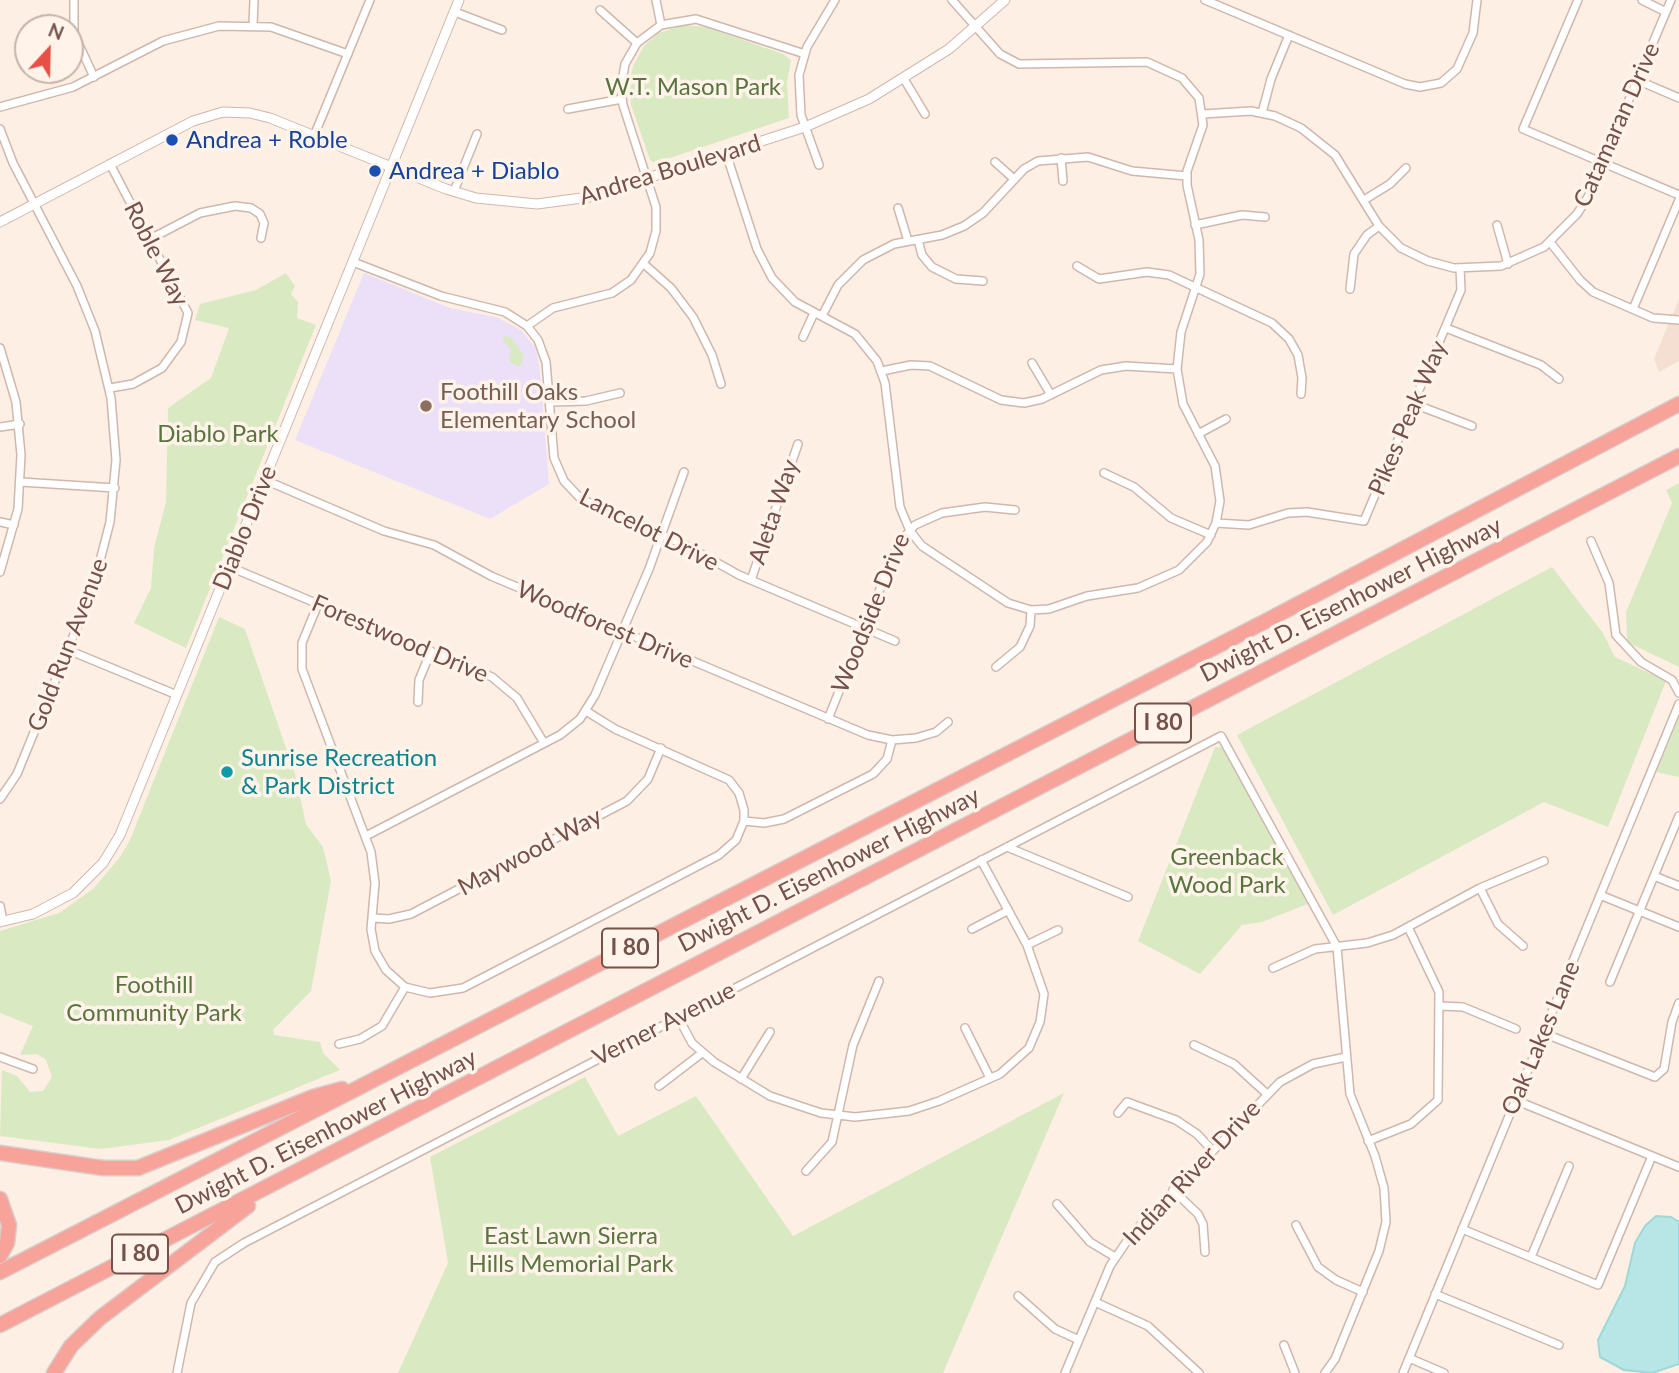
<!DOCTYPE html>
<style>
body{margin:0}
#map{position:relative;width:1679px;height:1373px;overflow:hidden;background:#fdefe3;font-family:Lato,sans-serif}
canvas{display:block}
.north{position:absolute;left:14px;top:14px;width:70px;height:70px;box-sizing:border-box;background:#fff3ea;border:2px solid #c8b2aa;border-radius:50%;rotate:22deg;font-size:19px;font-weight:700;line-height:28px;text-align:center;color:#755149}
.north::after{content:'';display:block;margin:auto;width:24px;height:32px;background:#e85047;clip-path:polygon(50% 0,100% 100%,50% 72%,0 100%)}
</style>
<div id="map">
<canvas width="1679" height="1373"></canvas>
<div class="north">N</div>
</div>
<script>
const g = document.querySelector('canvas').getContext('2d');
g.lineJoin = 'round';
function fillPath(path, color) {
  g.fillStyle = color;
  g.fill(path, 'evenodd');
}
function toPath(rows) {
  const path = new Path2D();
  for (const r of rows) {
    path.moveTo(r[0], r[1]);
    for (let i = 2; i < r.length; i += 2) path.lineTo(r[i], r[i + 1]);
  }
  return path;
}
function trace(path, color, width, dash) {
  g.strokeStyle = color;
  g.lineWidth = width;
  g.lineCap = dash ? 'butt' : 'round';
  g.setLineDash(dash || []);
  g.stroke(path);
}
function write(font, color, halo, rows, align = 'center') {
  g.font = font + ' Lato,sans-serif';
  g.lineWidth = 7;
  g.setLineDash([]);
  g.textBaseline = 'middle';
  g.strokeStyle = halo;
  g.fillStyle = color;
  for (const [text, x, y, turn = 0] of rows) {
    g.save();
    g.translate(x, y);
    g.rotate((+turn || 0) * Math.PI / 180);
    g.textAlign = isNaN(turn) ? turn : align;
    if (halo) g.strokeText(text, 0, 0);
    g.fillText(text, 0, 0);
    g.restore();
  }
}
const residential = toPath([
 [1679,299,1679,361,1659,372,1654,359]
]);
const education = toPath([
 [364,273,450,308,496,317,521,330,536,349,540,371,549,484,490,519,295,440]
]);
const green = toPath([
 [683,25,706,27,783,54,791,60,787,83,789,118,655,163,650,160,631,105,629,84,633,66,644,46,659,33],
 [286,273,295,286,291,294,298,302,297,318,316,325,186,648,134,623,151,588,154,548,166,502,168,408,211,378,229,328,195,320,200,304,256,290],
 [504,336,511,337,524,356,520,367,509,362,511,349,503,341],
 [1679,483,1679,667,1627,642,1626,612,1672,503,1666,490],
 [1552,567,1603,633,1615,657,1666,681,1608,827,1544,802,1333,915,1237,735],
 [219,617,245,629,295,774,306,824,323,847,331,881,311,991,273,1030,274,1035,320,1042,323,1053,340,1070,169,1140,101,1149,0,1136,2,1070,17,1076,30,1092,43,1091,52,1077,46,1060,37,1054,20,1055,33,1026,0,1013,0,931,59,913,93,889,120,857,130,840],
 [1679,716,1679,777,1656,772],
 [1215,747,1228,747,1310,903,1262,922,1242,925,1200,974,1138,941],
 [585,1077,618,1136,696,1096,793,1236,1064,1093,943,1373,398,1373,448,1263,430,1157]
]);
const water = toPath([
 [1656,1216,1671,1217,1679,1222,1679,1364,1652,1373,1624,1370,1600,1357,1598,1340,1625,1286,1635,1243,1645,1226,1656,1216]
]);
const minor = toPath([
 [74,0,74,34,94,77],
 [656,0,661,25],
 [1205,0,1405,84,1420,87,1441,83,1457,69,1473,33,1477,0],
 [1578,0,1523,129,1679,195],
 [1642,0,1666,12],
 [600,10,637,43],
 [455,12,502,30],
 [253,25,254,0],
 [904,79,925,114],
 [1637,80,1679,98],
 [0,107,73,87,163,41,219,26,271,27,348,54],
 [568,109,622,99],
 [1262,113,1271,79,1289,35],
 [1203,114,1251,111,1275,116,1301,128,1335,155,1379,226,1401,248,1428,261,1454,268,1501,266,1544,247,1577,214,1588,197,1671,0],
 [0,129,13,163,77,286,95,331,111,398,116,460,110,522,93,588,17,774,0,799],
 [314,136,370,0],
 [726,153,757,249,772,278,795,302,855,334,877,361,885,383,900,507,910,531,922,546,1008,603,1031,610,1049,609,1087,596,1138,588,1179,570,1207,542,1216,523,1220,501,1215,466,1183,404,1177,369,1181,332,1200,274,1199,240,1187,185,1187,171,1203,125,1199,98,1182,78,1147,62,1019,64,1000,54,952,0],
 [1061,158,1063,181],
 [995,162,1014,179],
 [819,165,801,115,799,75,807,47,835,0],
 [454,191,477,134],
 [1364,200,1390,184,1406,168],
 [898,208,908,241],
 [1195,225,1242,215,1265,217],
 [1497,225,1508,264],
 [150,239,200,213,235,206,251,208,260,214,264,223,261,238],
 [918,240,922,255,932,267,956,279,983,281],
 [1550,242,1580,280,1593,292,1653,318,1679,320],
 [353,262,441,296,505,312,527,326,538,340,546,362,554,458,564,481,581,499,687,546,739,575,895,641],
 [644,264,671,288,693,317,712,355,721,384],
 [1077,266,1099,279,1147,272,1169,275,1272,323,1289,339,1298,355,1302,378,1301,394],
 [1350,289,1354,254,1367,235,1379,226],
 [1633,309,1679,200],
 [822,316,838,285,863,260,894,244,942,235,964,226,983,213,1024,169,1038,161,1088,157,1132,171,1187,176],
 [527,326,553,308,612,293,631,280,650,253,656,231,656,207,623,105,621,88,625,64,637,43,661,25,696,19,805,54],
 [1446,328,1541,365,1559,379],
 [803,337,814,313],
 [0,348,16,402,21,455,18,509,0,572],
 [1032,363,1051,395],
 [882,371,911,365,930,366,1001,400,1024,403,1042,399,1101,370,1126,366,1177,369],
 [110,388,133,384,162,368,181,342,188,313,110,164],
 [549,402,586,401,620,393],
 [1414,404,1472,426],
 [0,427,20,424],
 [1198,434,1226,419],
 [1104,473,1134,487,1171,518,1211,535],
 [265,480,384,531,434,545,491,576,868,735,892,740,916,738,936,732,948,722],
 [21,482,115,488],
 [0,522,14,525],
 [1216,523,1249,525,1288,513,1307,512,1364,521,1461,290,1460,268],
 [1591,541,1609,583,1616,635,1641,662,1672,680,1679,693],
 [230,567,492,677,517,698,544,743],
 [751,580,798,444],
 [318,604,302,643,302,669,371,852,375,883,371,929,375,951,386,970,405,987,430,993,463,988,719,855,736,840,744,821,744,810,739,793,729,780,615,729,586,711],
 [68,650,177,695],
 [996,667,1020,647,1030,626,1031,610],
 [418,702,419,680,431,651],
 [828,719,898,544,915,525,942,513,985,507,1015,510],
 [744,821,764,823,784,819,873,774,887,759,892,740],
 [366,836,560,735,580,719,595,695,649,569,684,472],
 [1007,847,1128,897],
 [1654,876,1679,886],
 [1480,888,1498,924,1523,946],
 [1600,895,1679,927],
 [0,906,3,921],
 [372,918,389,919,411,914,627,801,648,779,661,748],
 [972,929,1007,911],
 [1027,945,1058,930],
 [1273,968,1315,949,1367,943,1393,935,1480,888,1544,861],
 [1610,982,1679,816],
 [1440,1006,1463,1007,1516,1029],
 [678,1017,692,1043,714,1062,770,1096,821,1113,855,1117,909,1111,939,1101,1000,1074,1029,1048,1040,1022,1044,994,1027,945,981,860],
 [965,1028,990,1078],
 [1543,1033,1655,1077,1664,1069,1672,1022,1679,1003],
 [339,1044,360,1039,382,1026,405,987],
 [1194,1045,1234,1064,1267,1094],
 [0,1057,33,1069],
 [741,1079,770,1032],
 [659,1086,702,1053],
 [1515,1100,1679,1167],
 [1118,1113,1127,1102,1176,1120,1197,1134,1212,1150],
 [1368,1141,1411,1124,1438,1100,1439,992,1408,927],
 [806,1171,832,1142,853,1045,879,981],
 [1173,1190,1198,1214,1203,1224,1205,1252],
 [1057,1204,1090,1242,1115,1257],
 [1296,1225,1318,1267,1336,1280,1363,1292],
 [1462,1229,1598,1285,1652,1156],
 [1531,1257,1569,1166],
 [1435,1294,1559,1345],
 [1018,1296,1055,1329,1079,1340],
 [1095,1302,1148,1326,1199,1373],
 [1284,1345,1295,1373],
 [1409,1358,1444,1373],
 [177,1373,191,1303,215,1262,244,1243,1221,736,1337,947,1350,1094,1375,1156,1384,1188,1386,1222,1379,1251,1335,1359,1325,1373],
 [1065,1373,1110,1266,1131,1235,1280,1082,1313,1064,1346,1057],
 [1403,1373,1679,704]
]);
const tertiary = toPath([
 [0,222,193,121,223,112,250,113,270,118,446,189,476,198,537,204,589,197,805,127,869,99,949,49,1005,0],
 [0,922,33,914,73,893,103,863,120,835,459,0]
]);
const motorway = toPath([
 [0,1153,103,1168,138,1168,313,1097,342,1089],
 [0,1199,9,1225,7,1243,0,1256],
 [0,1272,1264,622,1679,404],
 [0,1325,1679,456],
 [54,1373,71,1346,100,1318,248,1206]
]);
const markers = [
 [172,140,7,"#1a4fb4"],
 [375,171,7,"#1a4fb4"],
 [426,406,7,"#8d6e63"],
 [227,772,7,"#0f9aa8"]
];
const shields = [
 [1163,723,56],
 [630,948,56],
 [140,1254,56]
];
const shieldNames = [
 ["I 80",1163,723],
 ["I 80",630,948],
 ["I 80",140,1254]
];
const parkNames = [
 ["W.T. Mason Park",693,87],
 ["Diablo Park",218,434],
 ["Greenback",1227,857],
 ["Wood Park",1227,885],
 ["Foothill",154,985],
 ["Community Park",154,1013],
 ["East Lawn Sierra",571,1236],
 ["Hills Memorial Park",571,1264]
];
const streetNames = [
 ["Catamaran Drive",1617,125,-66],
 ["Andrea Boulevard",670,170,-17],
 ["Roble Way",156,254,63],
 ["Pikes Peak Way",1408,418,-67],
 ["Aleta Way",774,512,-71],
 ["Diablo Drive",245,528,-68],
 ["Lancelot Drive",649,530,27],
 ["Dwight D. Eisenhower Highway",1351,600,-27],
 ["Woodside Drive",871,613,-68],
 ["Woodforest Drive",605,625,23],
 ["Forestwood Drive",400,639,23],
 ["Gold Run Avenue",68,645,-69],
 ["Maywood Way",530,852,-28],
 ["Dwight D. Eisenhower Highway",829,870,-27],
 ["Verner Avenue",664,1024,-27],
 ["Oak Lakes Lane",1541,1038,-67],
 ["Dwight D. Eisenhower Highway",326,1132,-27],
 ["Indian River Drive",1192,1173,-47]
];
const transitNames = [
 ["Andrea + Roble",186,140],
 ["Andrea + Diablo",389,171]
];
const educationNames = [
 ["Foothill Oaks",440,392],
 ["Elementary School",440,420]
];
const cultureNames = [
 ["Sunrise Recreation",241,758],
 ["& Park District",241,786]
];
fillPath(residential, '#f4dfd2');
fillPath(education, '#ece0f9');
fillPath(green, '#d9eac2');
fillPath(water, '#b8e6e6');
trace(water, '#9ed8d8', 2);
trace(minor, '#d0b7ad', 10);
trace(tertiary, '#d0b7ad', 11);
trace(motorway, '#d8cecc', 17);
trace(minor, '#fff', 7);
trace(tertiary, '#fff', 9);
trace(motorway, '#f8a399', 14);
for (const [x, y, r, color] of markers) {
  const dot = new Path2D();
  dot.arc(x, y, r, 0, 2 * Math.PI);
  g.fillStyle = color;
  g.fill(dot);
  trace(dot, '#fff3ea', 2.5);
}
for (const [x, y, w] of shields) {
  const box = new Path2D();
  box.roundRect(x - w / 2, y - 19.5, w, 39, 5);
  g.fillStyle = '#fff3ea';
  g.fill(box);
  trace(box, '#755149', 2);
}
write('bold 23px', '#755149', null, shieldNames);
write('24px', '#58753e', '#fff3ea', parkNames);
write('24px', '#755149', '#fff3ea', streetNames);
write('24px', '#164399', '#fff3ea', transitNames, 'left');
write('24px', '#785e54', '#fff3ea', educationNames, 'left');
write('24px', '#0d838f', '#fff3ea', cultureNames, 'left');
</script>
